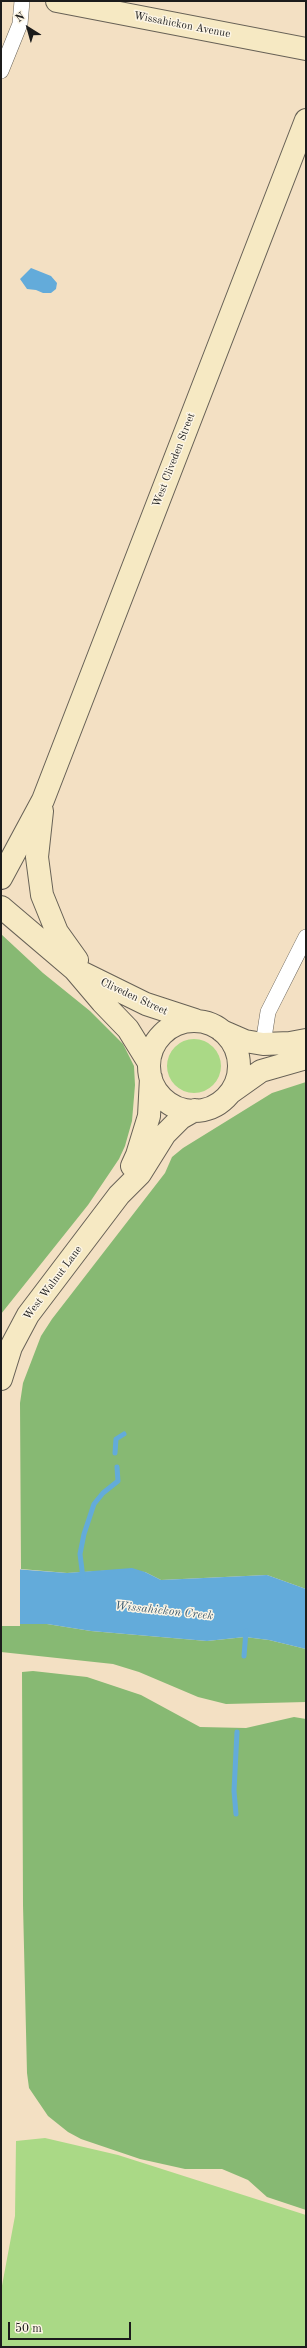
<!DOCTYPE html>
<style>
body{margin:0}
#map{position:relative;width:307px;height:2348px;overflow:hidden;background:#f3e0c3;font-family:"Old Standard TT",serif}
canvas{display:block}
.frame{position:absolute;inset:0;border:2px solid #1c1c1c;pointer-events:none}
.north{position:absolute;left:8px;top:8px;width:40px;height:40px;-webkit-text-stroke:3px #fcf5e5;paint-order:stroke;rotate:323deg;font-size:11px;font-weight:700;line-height:16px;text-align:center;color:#1c1c1c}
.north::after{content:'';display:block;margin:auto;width:14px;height:18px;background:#1c1c1c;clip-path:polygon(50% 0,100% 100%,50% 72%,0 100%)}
.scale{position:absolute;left:8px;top:2322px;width:123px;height:18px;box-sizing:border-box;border:2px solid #1c1c1c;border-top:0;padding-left:5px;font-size:12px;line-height:14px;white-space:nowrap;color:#1c1c1c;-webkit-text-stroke:3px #fcf5e5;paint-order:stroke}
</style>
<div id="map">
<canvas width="307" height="2348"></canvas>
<div class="frame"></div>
<div class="north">N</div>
<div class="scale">50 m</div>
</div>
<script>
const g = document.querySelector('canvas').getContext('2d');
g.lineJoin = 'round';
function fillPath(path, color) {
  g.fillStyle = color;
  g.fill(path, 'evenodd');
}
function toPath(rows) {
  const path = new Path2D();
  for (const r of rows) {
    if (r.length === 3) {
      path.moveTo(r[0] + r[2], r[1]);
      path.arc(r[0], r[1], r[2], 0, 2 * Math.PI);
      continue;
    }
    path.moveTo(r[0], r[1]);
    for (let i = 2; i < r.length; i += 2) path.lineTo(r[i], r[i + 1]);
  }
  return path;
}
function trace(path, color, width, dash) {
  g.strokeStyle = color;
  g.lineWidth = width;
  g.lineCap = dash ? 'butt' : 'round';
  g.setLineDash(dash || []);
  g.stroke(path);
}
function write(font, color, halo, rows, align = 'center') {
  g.font = font + ' "Old Standard TT",serif';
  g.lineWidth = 3;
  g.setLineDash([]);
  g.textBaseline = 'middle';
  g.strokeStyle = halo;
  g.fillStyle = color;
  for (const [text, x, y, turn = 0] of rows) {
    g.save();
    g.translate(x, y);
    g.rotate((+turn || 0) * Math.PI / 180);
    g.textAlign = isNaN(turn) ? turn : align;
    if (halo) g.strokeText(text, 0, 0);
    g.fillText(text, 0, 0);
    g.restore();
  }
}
const green = toPath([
 [194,1066,27],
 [45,2138,118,2155,306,2215,306,2347,1,2347,1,2291,15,2216,16,2141]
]);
const forest = toPath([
 [1,934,43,973,90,1011,123,1044,134,1066,135,1085,132,1121,125,1146,119,1159,88,1205,1,1314],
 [306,1082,306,1589,267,1575,161,1580,145,1572,116,1570,67,1573,21,1569,20,1403,23,1383,41,1336,52,1319,165,1173,172,1157,183,1148,272,1093],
 [1,1624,47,1624,91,1631,207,1641,245,1637,269,1640,306,1649,306,1702,226,1704,198,1697,139,1672,113,1664,1,1652],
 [33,1671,87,1677,141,1695,200,1727,246,1728,294,1717,306,1719,306,2210,267,2197,248,2180,222,2169,185,2169,140,2159,81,2139,68,2132,48,2116,29,2088,27,2073,23,1905,22,1672]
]);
const water = toPath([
 [31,268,51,276,57,283,56,289,51,293,43,293,36,290,27,289,20,279],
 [1,1568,67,1573,132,1568,145,1572,161,1580,267,1575,306,1589,306,1649,269,1640,245,1637,207,1641,91,1631,47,1624,1,1624]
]);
const pier = toPath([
 [1,1566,20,1567,20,1626,1,1626]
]);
const stream = toPath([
 [115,1453,116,1439,124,1434],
 [83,1578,80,1554,84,1534,94,1504,103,1493,118,1481,117,1467],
 [244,1656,246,1631],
 [236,1814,234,1791,237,1732]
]);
const street = toPath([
 [1,71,20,24,22,1],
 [263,1044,268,1012,306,937]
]);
const secondary = toPath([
 [57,1,306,49],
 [42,811,37,857,42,895,57,932,77,960],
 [1,878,43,800,306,120],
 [1,907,74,969,102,1002,128,1029,149,1063],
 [81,972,146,1004,195,1020],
 [194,1066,45],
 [222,1031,245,1041,263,1044,290,1043,306,1040],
 [230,1093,261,1071,306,1058],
 [132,1166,137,1155,149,1116,151,1078],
 [1,1379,11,1347,28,1315,119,1195,140,1174,165,1134,181,1118,195,1110]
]);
const streetNames = [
 ["Wissahickon Avenue",182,25,11],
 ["West Cliveden Street",174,460,-69],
 ["Cliveden Street",134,997,25],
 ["West Walnut Lane",53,1283,-53]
];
const waterNames = [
 ["Wissahickon Creek",164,1611,6]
];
fillPath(green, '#aad986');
fillPath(forest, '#87b973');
fillPath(water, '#63abda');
fillPath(pier, '#f3e0c3');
trace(stream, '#63abda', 5);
trace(street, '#676156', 16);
trace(secondary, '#676156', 24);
trace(street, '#fff', 15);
trace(secondary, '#f6e9c3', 22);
write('11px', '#1c1c1c', '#fcf5e5', streetNames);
write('italic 12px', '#3c5c71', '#fcf5e5', waterNames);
</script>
